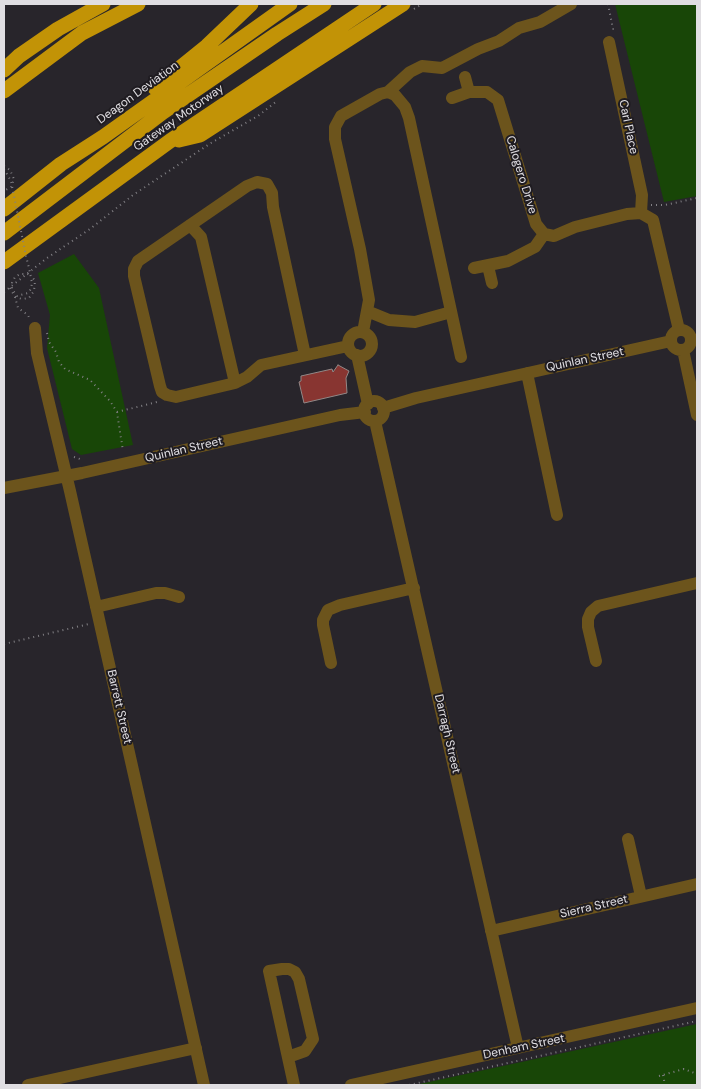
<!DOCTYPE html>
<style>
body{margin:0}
#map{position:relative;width:701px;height:1089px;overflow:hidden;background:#28252b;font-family:"DM Sans",sans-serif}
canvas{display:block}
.frame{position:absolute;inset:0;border:5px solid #e0dee2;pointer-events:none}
</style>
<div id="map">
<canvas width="701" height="1089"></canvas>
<div class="frame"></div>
</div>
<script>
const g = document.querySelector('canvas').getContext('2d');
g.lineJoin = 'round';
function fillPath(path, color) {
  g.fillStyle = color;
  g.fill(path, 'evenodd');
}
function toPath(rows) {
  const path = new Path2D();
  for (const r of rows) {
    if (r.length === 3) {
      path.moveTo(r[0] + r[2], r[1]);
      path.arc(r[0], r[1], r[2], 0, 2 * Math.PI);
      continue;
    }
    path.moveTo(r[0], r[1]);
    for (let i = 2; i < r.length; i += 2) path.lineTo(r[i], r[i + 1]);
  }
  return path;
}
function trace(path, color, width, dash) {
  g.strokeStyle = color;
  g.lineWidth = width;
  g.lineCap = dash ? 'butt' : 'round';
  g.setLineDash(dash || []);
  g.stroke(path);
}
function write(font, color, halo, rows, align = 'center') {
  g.font = font + ' "DM Sans",sans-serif';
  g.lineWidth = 4;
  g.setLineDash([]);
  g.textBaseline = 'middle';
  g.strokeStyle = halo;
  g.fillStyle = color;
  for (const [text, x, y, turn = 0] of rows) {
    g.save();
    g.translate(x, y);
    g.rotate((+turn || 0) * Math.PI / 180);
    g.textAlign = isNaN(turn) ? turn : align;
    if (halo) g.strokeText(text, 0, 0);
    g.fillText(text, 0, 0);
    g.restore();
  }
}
const green = toPath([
 [615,4,697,4,697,196,664,202],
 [74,254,99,288,133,445,81,455,72,449,47,348,50,315,38,273],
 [697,1024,697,1085,415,1085]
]);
const building = toPath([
 [338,365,349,371,346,378,347,393,304,403,299,382,301,381,301,376,332,369,333,372,338,365]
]);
const path = toPath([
 [608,4,613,29,612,33],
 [414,9,422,4],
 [4,166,10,170,14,179,11,187,4,191],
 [651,205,665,205,697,198],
 [10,288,15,297,18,308,28,315,30,320],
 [4,292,47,258,90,229,133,195,211,143,258,116,277,101],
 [15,297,22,299,29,298,34,291,35,281,31,275],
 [47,333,49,342,56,352,59,362,65,369,90,380,110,401,117,412,118,419,123,451],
 [117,412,157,402],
 [74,457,80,459],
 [4,644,89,624],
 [663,1075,665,1085],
 [659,1076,684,1069,697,1074],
 [409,1085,697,1021]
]);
const minor = toPath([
 [609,42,642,195,641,213],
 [465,77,469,92],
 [388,92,410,72,422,66,442,68,478,49,499,41,519,28,540,22,571,4],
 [452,98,469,92,487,92,498,100,536,224,544,234,554,236,575,227,627,214,641,213,653,220,679,330],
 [190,225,201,237,235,383],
 [488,266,492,283],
 [474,268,508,261,535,247,544,234],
 [367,311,389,320,415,322,451,312],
 [35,328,37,353,70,491,204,1085],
 [681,340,10],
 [363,332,369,300,360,249,335,139,335,127,341,116,380,94,388,92,395,95,405,107,409,118,461,357],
 [360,344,12],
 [683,350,697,415],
 [305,355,273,207,272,193,267,184,257,182,247,186,138,261,134,269,134,276,160,386,162,392,167,395,176,397,235,383,247,377,261,365,348,346],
 [357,355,368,404],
 [527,373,557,515],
 [374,411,10],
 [383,408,416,398,671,341],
 [375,421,518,1048],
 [4,488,82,473,340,415,365,412],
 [96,607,156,593,165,593,179,597],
 [596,661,588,627,588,619,591,612,598,606,697,583],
 [331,663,323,625,323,620,328,610,340,605,414,588],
 [628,839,641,896],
 [491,931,697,884],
 [288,1057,305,1051,313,1039,299,979,295,972,289,969,282,969,269,971,294,1085],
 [28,1085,196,1048],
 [351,1085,697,1008]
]);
const highway = toPath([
 [4,70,19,56,58,29,103,4],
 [155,88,207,46,251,4],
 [4,91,82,33,138,4],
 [179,140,200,135,403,4],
 [4,209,61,164,103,137,290,4],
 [4,233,163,112,277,34,324,4],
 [4,262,170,141,374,4]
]);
const pathBridge = toPath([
 [4,169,11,181,26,256,29,268,32,283,31,289,28,293,17,296,12,289,12,283,15,277,20,274,27,274,31,275]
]);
const streetNames = [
 ["Deagon Deviation",138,93,-36],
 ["Gateway Motorway",179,118,-35],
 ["Carl Place",628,127,78],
 ["Calogero Drive",521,175,73],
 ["Quinlan Street",585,360,-12],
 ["Quinlan Street",184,450,-13],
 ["Barrett Street",119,707,77],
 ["Darragh Street",447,734,77],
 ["Sierra Street",594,907,-13],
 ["Denham Street",524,1047,-12]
];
fillPath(green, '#184607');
fillPath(building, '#883531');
trace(building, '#928887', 1);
trace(path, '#828085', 2, [1, 4]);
trace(minor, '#6c541c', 12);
trace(highway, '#c29306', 15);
trace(pathBridge, '#828085', 2, [1, 4]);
write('12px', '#e0dee2', '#1f1c21', streetNames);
</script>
